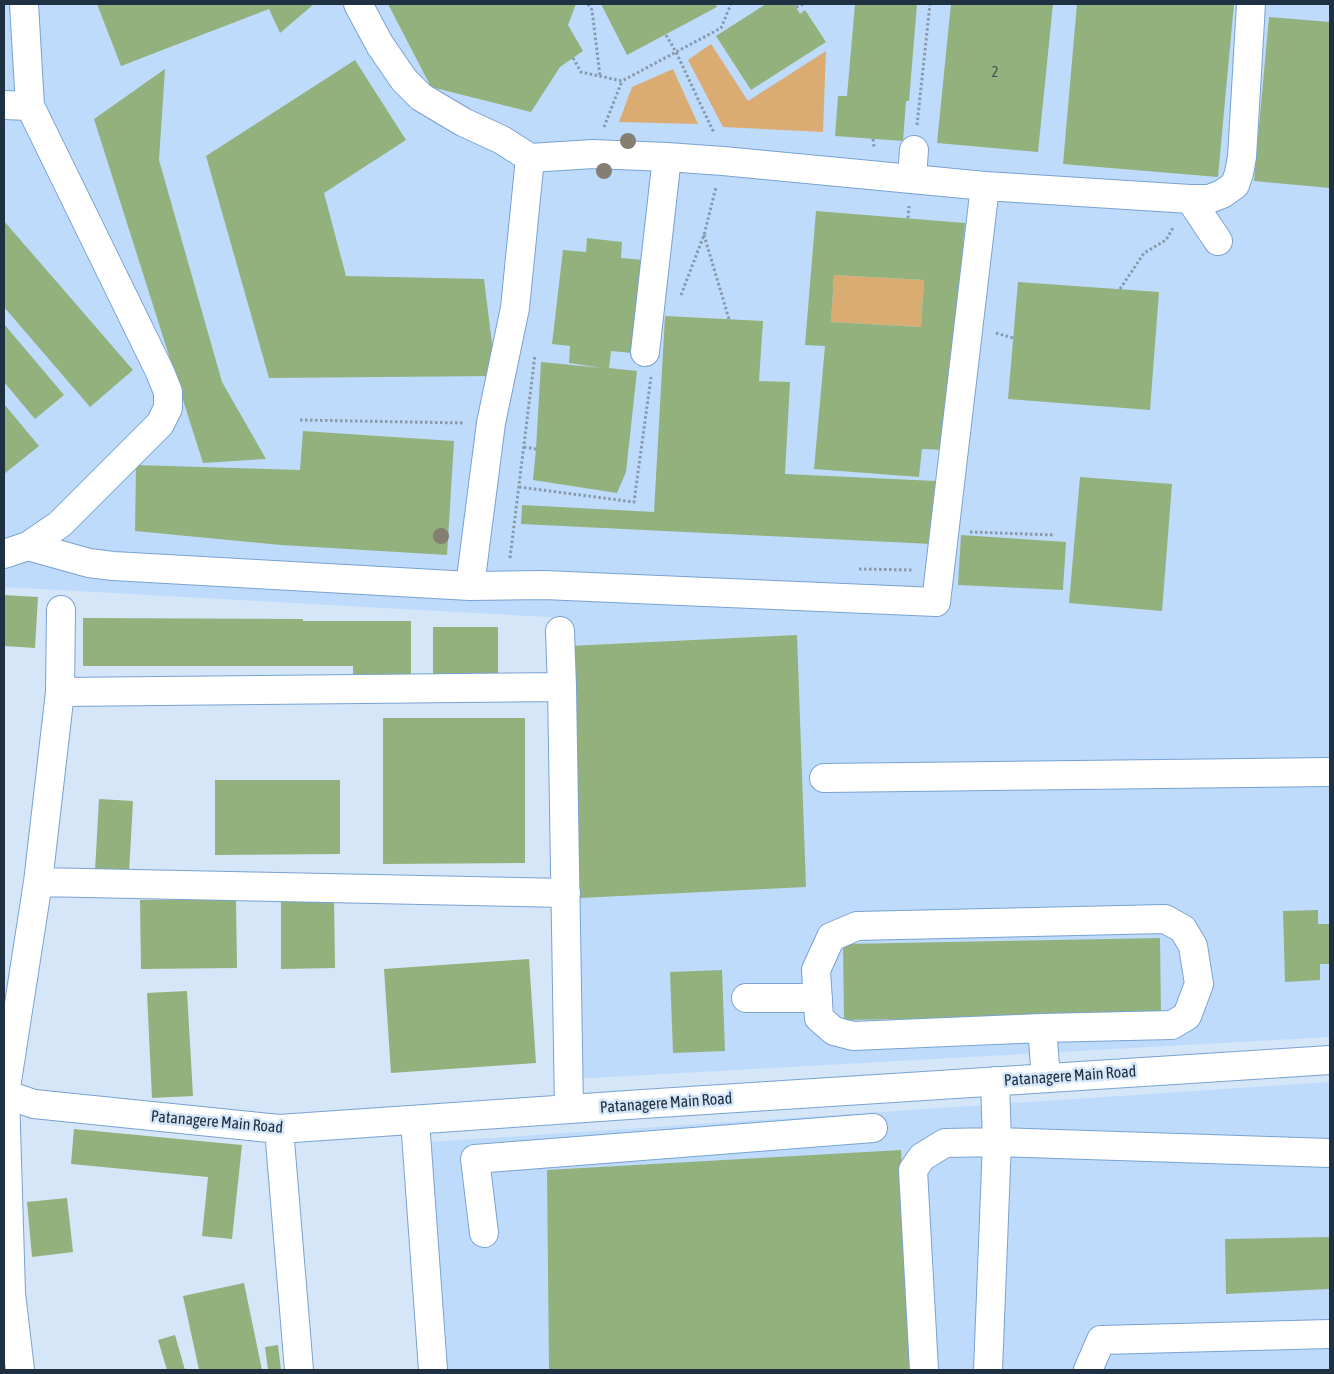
<!DOCTYPE html>
<style>
body{margin:0}
#map{position:relative;width:1334px;height:1374px;overflow:hidden;background:#d5e6f9;font-family:"Asap Condensed",sans-serif}
canvas{display:block}
.frame{position:absolute;inset:0;border:5px solid #203043;pointer-events:none}
</style>
<div id="map">
<canvas width="1334" height="1374"></canvas>
<div class="frame"></div>
</div>
<script>
const g = document.querySelector('canvas').getContext('2d');
g.lineJoin = 'round';
function fillPath(path, color) {
  g.fillStyle = color;
  g.fill(path, 'evenodd');
}
function toPath(rows) {
  const path = new Path2D();
  for (const r of rows) {
    path.moveTo(r[0], r[1]);
    for (let i = 2; i < r.length; i += 2) path.lineTo(r[i], r[i + 1]);
  }
  return path;
}
function trace(path, color, width, dash) {
  g.strokeStyle = color;
  g.lineWidth = width;
  g.lineCap = dash ? 'butt' : 'round';
  g.setLineDash(dash || []);
  g.stroke(path);
}
function write(font, color, halo, rows, align = 'center') {
  g.font = font + ' "Asap Condensed",sans-serif';
  g.lineWidth = 5;
  g.setLineDash([]);
  g.textBaseline = 'middle';
  g.strokeStyle = halo;
  g.fillStyle = color;
  for (const [text, x, y, turn = 0] of rows) {
    g.save();
    g.translate(x, y);
    g.rotate((+turn || 0) * Math.PI / 180);
    g.textAlign = isNaN(turn) ? turn : align;
    if (halo) g.strokeText(text, 0, 0);
    g.fillText(text, 0, 0);
    g.restore();
  }
}
const built = toPath([
 [4,4,1330,4,1330,1037,574,1079,566,618,4,587],
 [1330,1082,1330,1370,439,1370,437,1359,431,1142]
]);
const green = toPath([
 [711,44,748,101,826,51,823,132,723,127,688,60],
 [673,69,698,124,619,122,632,87],
 [834,275,924,280,921,327,831,322]
]);
const building = toPath([
 [97,4,314,4,280,33,269,9,121,66],
 [388,4,576,4,568,25,583,51,560,67,531,112,431,87],
 [601,4,716,4,717,7,627,55],
 [766,4,794,4,800,14,805,10,826,42,751,90,716,36],
 [855,4,917,4,909,101,906,101,903,141,835,136,838,96,847,96],
 [951,4,1053,4,1038,152,937,143],
 [1077,4,1234,4,1218,177,1063,164],
 [1269,17,1330,22,1330,188,1254,181],
 [355,60,406,140,324,193,346,276,484,279,496,376,269,378,206,156],
 [165,69,159,160,222,382,266,459,203,463,94,119],
 [816,211,965,223,946,450,922,449,919,477,814,469,825,346,805,345],
 [834,275,924,280,921,327,831,322],
 [4,221,133,370,90,407,4,307],
 [587,238,622,242,621,258,643,260,632,353,611,351,609,368,637,371,626,472,617,493,533,480,536,449,541,362,603,368,569,363,570,346,552,344,563,250,586,252],
 [1018,282,1159,292,1150,410,1008,399],
 [665,316,763,321,759,381,790,382,785,474,936,481,932,544,521,524,522,505,654,512],
 [4,324,64,395,35,419,4,382],
 [4,404,39,446,4,474],
 [303,431,454,441,447,555,281,545,135,531,136,465,300,470],
 [1080,477,1172,484,1162,611,1069,603],
 [961,535,1066,542,1063,590,958,585],
 [4,595,38,597,35,648,4,646],
 [83,618,303,619,303,621,411,621,411,676,353,676,353,666,83,666],
 [433,627,498,627,498,674,433,674],
 [797,635,806,887,579,898,569,646],
 [383,718,525,718,525,863,383,864],
 [215,780,340,780,340,854,215,855],
 [99,799,133,801,129,873,95,871],
 [281,897,334,897,335,968,281,969],
 [236,899,237,968,141,969,140,900],
 [1318,910,1318,924,1330,924,1330,964,1320,964,1320,980,1285,982,1283,911],
 [1160,938,1161,1015,844,1020,843,944],
 [529,959,536,1063,391,1073,384,969],
 [722,970,725,1051,673,1053,670,972],
 [187,991,193,1096,152,1098,147,993],
 [74,1129,242,1145,232,1239,202,1236,208,1177,71,1164],
 [901,1150,913,1370,549,1370,547,1170],
 [67,1198,73,1252,32,1257,27,1202],
 [1330,1237,1330,1289,1226,1294,1225,1239],
 [244,1283,262,1370,199,1370,183,1296],
 [175,1335,185,1370,167,1370,158,1340],
 [278,1345,281,1370,268,1370,265,1347]
]);
const path = toPath([
 [588,4,592,10,600,76],
 [796,7,803,4],
 [666,35,676,52,714,133],
 [573,58,581,72,622,81,721,28,731,4],
 [917,125,930,4],
 [604,127,622,81],
 [873,139,874,147],
 [908,218,909,206],
 [704,235,729,319],
 [1120,289,1144,253,1166,240,1174,226],
 [681,295,704,235,716,187],
 [996,333,1013,338],
 [300,420,465,423],
 [524,447,536,449],
 [519,487,634,502,651,377],
 [970,532,1054,535],
 [510,558,535,355],
 [859,569,913,570]
]);
const minor = toPath([
 [358,4,380,45,404,80,421,97,463,122,502,140,530,158,593,154,667,157,723,161,985,186,1190,199,1209,199,1222,194,1235,185,1239,173,1242,157,1251,4],
 [4,105,30,106],
 [530,158,515,308,491,423,470,586,544,585,936,602,985,186],
 [912,178,914,150],
 [1190,199,1218,241],
 [645,352,667,157],
 [28,546,89,563,113,566,470,586],
 [4,554,28,546,60,524,160,424,168,408,168,392,160,372,30,106,24,4],
 [560,631,562,687],
 [60,692,61,610],
 [824,778,1330,772],
 [38,882,566,893],
 [746,998,818,998],
 [1042,1028,853,1036,834,1031,819,1018,816,970,831,937,857,926,1165,919,1183,929,1193,946,1199,984,1187,1016,1172,1025,1042,1028,1046,1078],
 [4,1094,34,1104,279,1129,643,1104,1330,1060],
 [415,1120,433,1370],
 [279,1129,299,1370],
 [484,1233,475,1159,873,1128],
 [20,1370,11,1293,5,1094,38,882,60,692,562,687,569,1109],
 [924,1370,913,1170,922,1157,945,1143,997,1142,1330,1153],
 [988,1370,997,1142,995,1081],
 [1088,1370,1101,1340,1330,1334]
]);
const trees = [
 [628,141],
 [604,171],
 [441,536]
];
const numberNames = [
 ["2",995,73]
];
const streetNames = [
 ["Patanagere Main Road",1070,1076,-4],
 ["Patanagere Main Road",666,1103,-4],
 ["Patanagere Main Road",217,1122,5]
];
fillPath(built, '#bedbfc');
fillPath(green, '#daac72');
fillPath(building, '#93b17c');
trace(minor, '#79a2d0', 30);
trace(path, '#8999ac', 3, [2.5, 2.5]);
trace(minor, '#fff', 28);
g.fillStyle = '#857f72';
for (const [x, y] of trees) {
  g.beginPath();
  g.arc(x, y, 8, 0, 2 * Math.PI);
  g.fill();
}
write('14px', '#3d5051', null, numberNames);
write('16px', '#203043', '#d5e6f9', streetNames);
</script>
